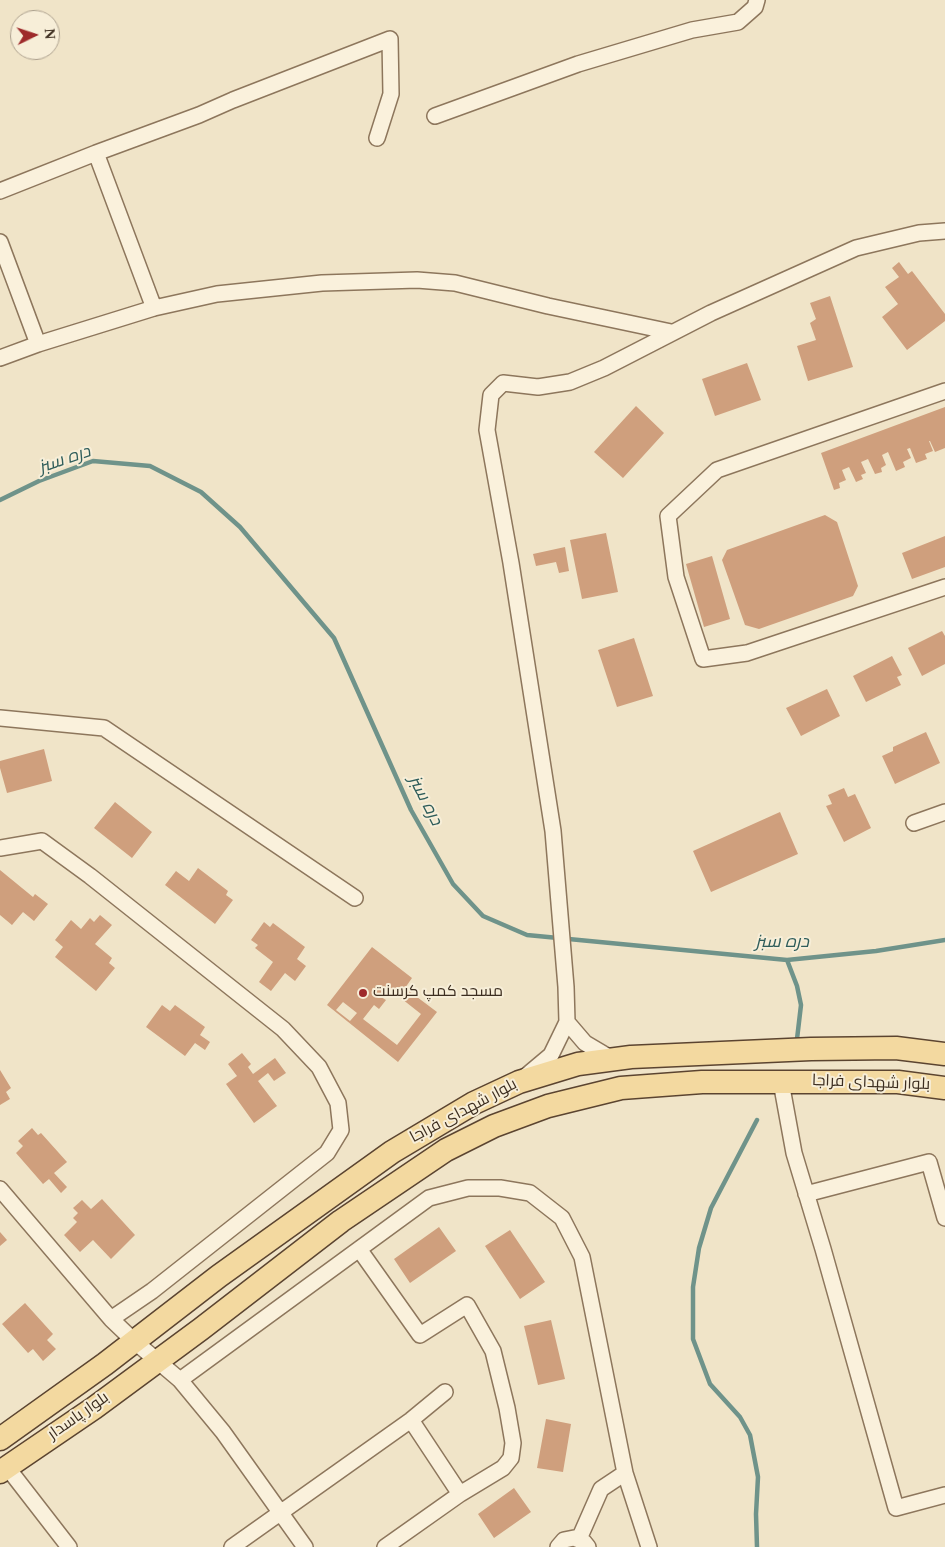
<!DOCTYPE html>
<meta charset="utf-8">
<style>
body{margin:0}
#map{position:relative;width:945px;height:1547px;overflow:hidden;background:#f0e4c8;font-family:Spectral,serif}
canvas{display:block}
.north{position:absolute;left:10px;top:10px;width:50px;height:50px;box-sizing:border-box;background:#f7eed8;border:1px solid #ada18e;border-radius:50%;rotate:86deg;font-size:14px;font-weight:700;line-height:20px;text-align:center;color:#3d2e20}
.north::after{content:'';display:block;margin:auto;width:18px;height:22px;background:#9e2a2b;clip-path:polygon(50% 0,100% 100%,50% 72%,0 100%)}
</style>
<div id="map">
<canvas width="945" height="1547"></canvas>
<div class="north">N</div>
</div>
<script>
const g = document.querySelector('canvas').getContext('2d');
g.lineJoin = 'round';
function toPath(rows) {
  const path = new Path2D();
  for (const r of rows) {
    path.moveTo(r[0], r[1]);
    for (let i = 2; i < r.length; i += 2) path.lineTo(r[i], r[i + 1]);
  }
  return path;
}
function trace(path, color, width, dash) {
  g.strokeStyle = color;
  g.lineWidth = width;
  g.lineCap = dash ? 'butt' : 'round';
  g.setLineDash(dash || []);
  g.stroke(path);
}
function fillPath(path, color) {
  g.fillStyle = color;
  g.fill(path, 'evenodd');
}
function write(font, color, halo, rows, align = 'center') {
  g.font = font + ' Spectral,Cairo,serif';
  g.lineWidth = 4;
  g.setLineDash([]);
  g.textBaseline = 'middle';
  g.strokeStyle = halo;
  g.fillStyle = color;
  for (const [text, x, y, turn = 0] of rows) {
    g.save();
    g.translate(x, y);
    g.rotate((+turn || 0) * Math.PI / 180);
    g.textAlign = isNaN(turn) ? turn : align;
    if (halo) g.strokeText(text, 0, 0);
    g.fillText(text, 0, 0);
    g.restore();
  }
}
const stream = toPath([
 [0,500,39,481,93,461,150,466,201,492,240,527,334,638,411,810,453,884,483,916,527,935,787,960,876,951,945,940],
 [787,960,797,986,801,1005,797,1039],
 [757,1120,711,1208,699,1248,693,1287,693,1339,710,1384,740,1417,750,1435,758,1477,756,1514,757,1547]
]);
const building = toPath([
 [899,262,908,274,912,271,945,314,945,321,907,350,882,317,898,304,885,287,899,277,892,268],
 [830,296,853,367,808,381,797,346,816,340,810,323,816,319,810,303],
 [747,363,761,400,715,416,702,379],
 [636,406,664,433,623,478,594,452],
 [945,407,945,448,935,452,930,441,929,441,933,451,925,454,927,459,916,463,910,448,907,449,911,458,903,462,905,467,896,471,888,452,882,455,886,465,881,468,882,472,875,474,868,459,861,462,866,473,861,475,863,479,856,482,849,467,842,470,846,480,839,483,840,488,834,490,821,453],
 [825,515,837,522,858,586,853,596,759,629,745,625,722,560,727,550],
 [606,533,618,592,582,599,570,540],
 [945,536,945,567,912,579,902,553],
 [565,547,569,571,559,573,556,562,536,566,533,554],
 [712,556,730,619,704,627,686,564],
 [942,631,945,636,945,664,922,676,908,648],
 [634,638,653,696,617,707,598,650],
 [892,656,902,675,897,677,901,685,866,702,853,676],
 [827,689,840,716,801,736,786,708],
 [926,732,940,763,895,784,882,756,893,751,893,747],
 [44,749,52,781,7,793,0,768,0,761],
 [844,788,848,797,855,794,871,828,844,842,826,806,832,804,828,795],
 [115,802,152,832,132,858,94,828],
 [780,812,798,854,711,892,693,851],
 [198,868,228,891,226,895,233,900,215,924,165,885,176,871,189,881],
 [0,870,33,897,35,894,48,904,34,921,23,912,12,925,0,915],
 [100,915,112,925,95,944,112,958,109,963,115,968,96,991,55,957,63,947,55,940,71,920,81,929,90,918,94,922],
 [264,922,270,927,273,923,305,947,297,959,306,966,295,981,285,973,271,991,259,982,273,962,255,948,258,945,251,940],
 [372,947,412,978,405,988,437,1012,398,1062,327,1005],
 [388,988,421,1014,397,1045,363,1019,374,1005,379,1009,386,1000,381,997],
 [343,1002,357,1013,350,1021,336,1010],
 [162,1005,170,1011,175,1005,205,1027,200,1035,210,1042,205,1050,195,1043,185,1056,146,1027],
 [242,1053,251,1064,248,1067,253,1074,275,1058,286,1073,274,1081,268,1073,258,1081,277,1106,254,1123,226,1084,237,1076,228,1064],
 [0,1070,11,1088,6,1092,10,1099,0,1105],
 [32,1128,38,1135,41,1133,67,1162,54,1173,67,1187,61,1193,49,1179,43,1184,16,1153,23,1146,18,1141],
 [102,1199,135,1235,111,1259,93,1240,80,1252,64,1235,77,1222,73,1218,78,1213,73,1208,82,1200,91,1209],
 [439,1227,456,1251,410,1283,394,1259],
 [510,1230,545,1282,520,1299,485,1246],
 [0,1232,7,1240,0,1246],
 [25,1303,53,1334,47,1340,56,1349,43,1361,33,1349,28,1353,2,1324],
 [551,1320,565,1379,538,1385,524,1326],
 [546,1419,571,1424,563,1472,537,1468],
 [514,1488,531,1512,494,1538,478,1514]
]);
const street = toPath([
 [435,116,578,64,692,30,738,22,755,7,757,0],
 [96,153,199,115,233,100,390,39,391,94,377,138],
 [0,191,96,153,154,308],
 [0,242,38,344],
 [0,358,38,344,154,308,217,294,322,283,417,280,455,283,548,306,671,332],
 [945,391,717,470,668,516,676,577,703,659,747,653,945,587],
 [0,718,104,728,355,898],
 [914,823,945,812],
 [0,848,42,841,90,876,283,1029,319,1067,338,1103,341,1130,327,1153,152,1291,111,1319],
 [567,1022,566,987,553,831,511,563,487,430,491,395,503,383,538,387,570,382,604,368,711,313,856,248,919,233,945,231],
 [526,1076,551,1055,567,1022,585,1043,612,1059],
 [781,1082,794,1153,823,1249,896,1508,945,1495],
 [0,1189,111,1319,134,1341,180,1380,223,1432,305,1547],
 [806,1194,929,1162,945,1218],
 [359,1249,420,1335,467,1305,493,1351,507,1408,513,1443,511,1458,503,1468,460,1494,385,1547],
 [180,1380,429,1198,468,1188,500,1188,530,1193,562,1218,582,1257,625,1473,649,1547],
 [411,1420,460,1494],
 [7,1467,69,1547],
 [579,1539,601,1489,625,1473],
 [232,1547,411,1420,445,1392],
 [558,1547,564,1540,574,1538,584,1542,588,1547]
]);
const primary = toPath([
 [0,1439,105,1364,219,1276,392,1152,474,1103,519,1082,578,1064,631,1057,811,1049,896,1048,945,1054],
 [0,1472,94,1408,201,1329,341,1221,446,1150,494,1126,548,1106,621,1088,702,1082,898,1082,945,1088]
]);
const markers = [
 [363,993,5,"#9e2a2b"]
];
const poiNames = [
 ["مسجد کمپ کرسنت",373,993]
];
const streetNames = [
 ["بلوار شهدای فراجا",871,1084,2],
 ["بلوار شهدای فراجا",464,1112,-28],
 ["بلوار پاسدار",79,1417,-35]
];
const waterNames = [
 ["دره سبز",65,461,-19],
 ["دره سبز",424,801,63],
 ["دره سبز",782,943]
];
trace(stream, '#6f938a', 4.5);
fillPath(building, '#cf9f7d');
trace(street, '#8d765c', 18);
trace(primary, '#5b4430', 25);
trace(street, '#faf1dc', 15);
trace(primary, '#f3d9a0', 22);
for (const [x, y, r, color] of markers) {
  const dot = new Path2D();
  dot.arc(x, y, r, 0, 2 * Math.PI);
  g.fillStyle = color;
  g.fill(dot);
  trace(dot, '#f7eed8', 2);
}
write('16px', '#3d2e20', '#f7eed8', poiNames, 'left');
write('16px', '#3d2e20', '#f7eed8', streetNames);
write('italic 18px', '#2f5d5a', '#f7eed8', waterNames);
</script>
